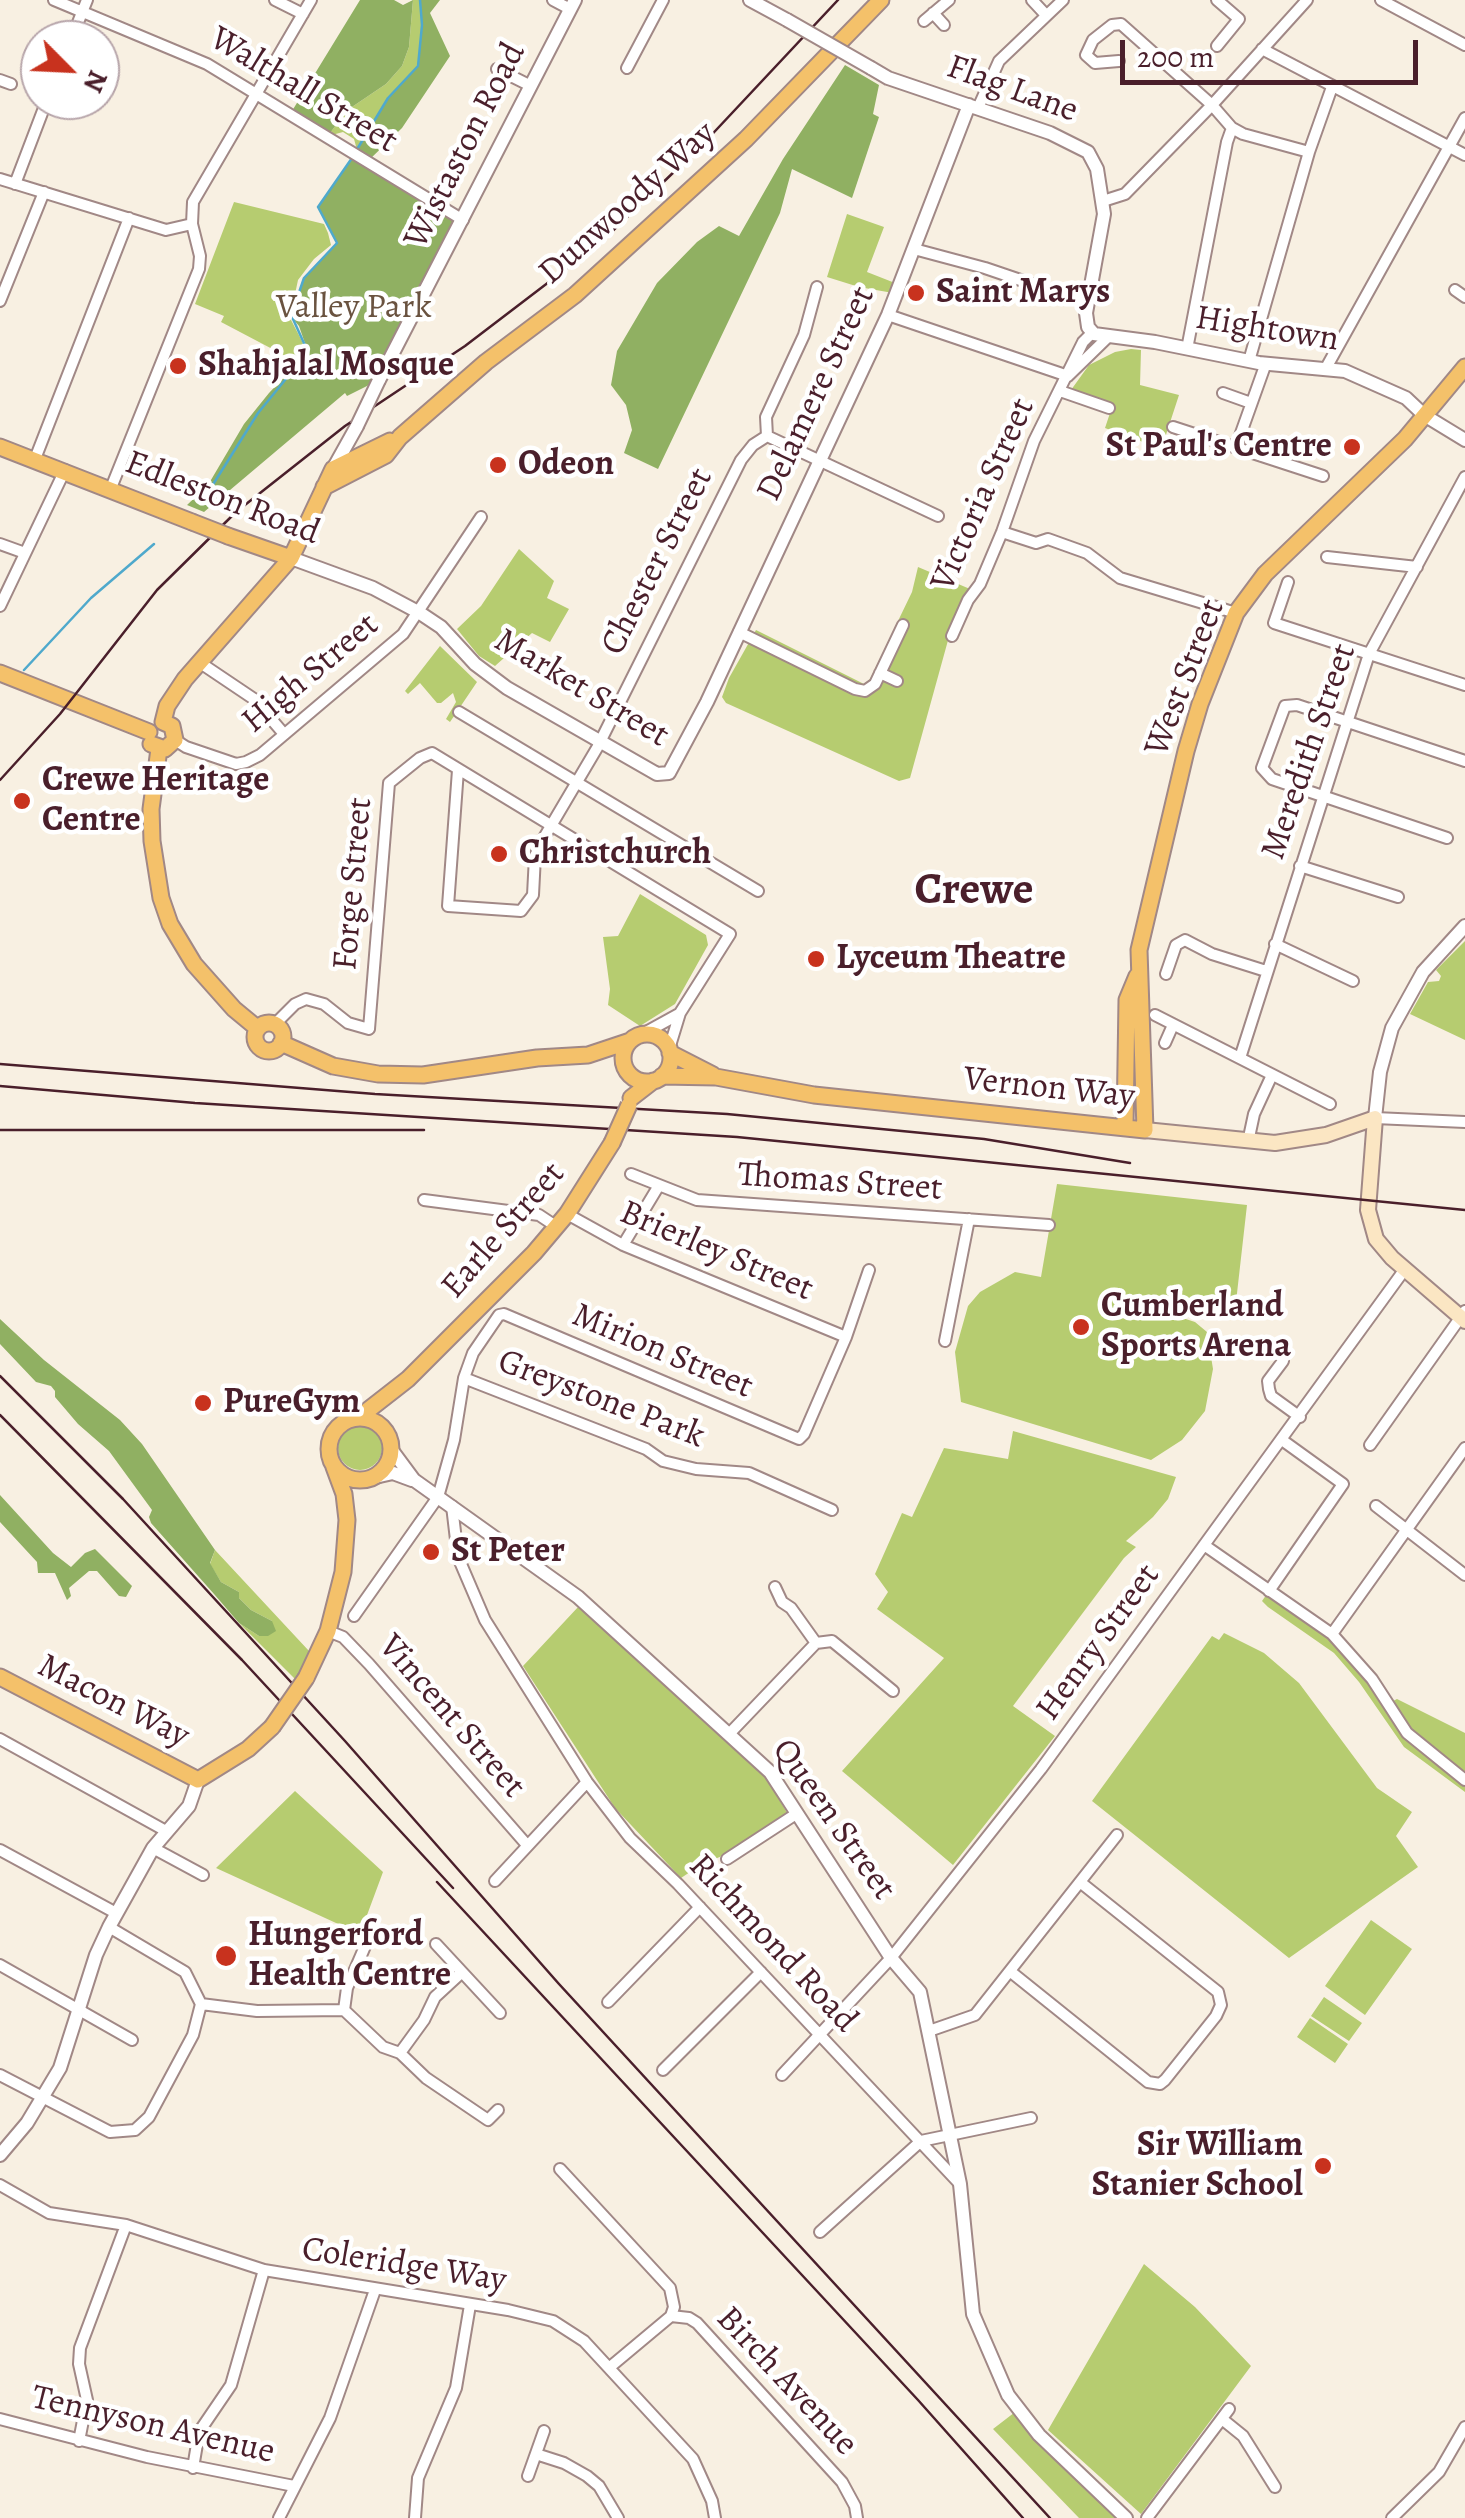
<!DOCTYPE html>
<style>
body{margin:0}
#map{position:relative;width:1465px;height:2518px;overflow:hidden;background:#f8f0e2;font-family:Alegreya,serif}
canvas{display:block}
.north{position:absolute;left:20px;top:20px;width:100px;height:100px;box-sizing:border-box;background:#fff;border:2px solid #b7a5aa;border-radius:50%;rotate:114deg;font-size:28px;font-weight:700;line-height:40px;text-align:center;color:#4a1f2b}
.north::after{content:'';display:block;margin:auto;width:35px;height:45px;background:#c8321e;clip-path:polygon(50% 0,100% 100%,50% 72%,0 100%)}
.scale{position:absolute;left:1120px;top:40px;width:298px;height:45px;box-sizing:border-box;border:5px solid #4a1f2b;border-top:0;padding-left:12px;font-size:30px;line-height:35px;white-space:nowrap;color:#4a1f2b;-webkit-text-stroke:8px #fff;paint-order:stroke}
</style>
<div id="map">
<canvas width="1465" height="2518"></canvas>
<div class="north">N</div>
<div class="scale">200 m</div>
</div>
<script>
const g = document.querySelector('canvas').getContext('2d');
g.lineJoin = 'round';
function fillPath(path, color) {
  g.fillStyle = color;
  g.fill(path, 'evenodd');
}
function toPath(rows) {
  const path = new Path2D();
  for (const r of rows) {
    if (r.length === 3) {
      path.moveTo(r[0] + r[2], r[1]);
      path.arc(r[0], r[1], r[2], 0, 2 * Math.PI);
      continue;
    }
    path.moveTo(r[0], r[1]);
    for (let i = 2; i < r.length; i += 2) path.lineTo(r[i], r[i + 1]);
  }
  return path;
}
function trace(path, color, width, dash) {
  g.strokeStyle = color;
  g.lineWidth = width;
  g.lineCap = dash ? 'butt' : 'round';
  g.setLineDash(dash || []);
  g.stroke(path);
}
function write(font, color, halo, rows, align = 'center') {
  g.font = font + ' Alegreya,serif';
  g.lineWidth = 9;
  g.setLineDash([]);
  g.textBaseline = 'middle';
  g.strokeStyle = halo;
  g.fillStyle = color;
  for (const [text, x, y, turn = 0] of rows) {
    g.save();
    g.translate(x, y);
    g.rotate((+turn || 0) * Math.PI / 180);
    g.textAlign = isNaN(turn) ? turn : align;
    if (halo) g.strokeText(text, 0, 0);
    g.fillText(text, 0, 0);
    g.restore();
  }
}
const green = toPath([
 [413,0,420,0,422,25,418,66,388,98,357,150,354,139,343,132,328,136,346,111,386,84,402,66,409,47],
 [234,202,324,224,328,233,331,245,314,259,298,280,290,318,303,343,297,362,221,322,224,316,195,304],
 [847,214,884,227,867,272,895,283,893,293,859,287,827,277],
 [1131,349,1141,350,1140,385,1179,395,1160,453,1142,447,1143,442,1105,428,1113,404,1071,390,1089,365,1115,352],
 [519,549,554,581,547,598,569,609,550,642,532,633,495,666,479,656,457,629,481,606],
 [918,567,970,589,955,615,910,778,899,781,726,703,722,697,729,678,756,630,864,684,870,679,912,592],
 [440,646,477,682,450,722,446,719,456,702,453,693,441,703,437,703,420,683,408,694,405,691],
 [640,894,706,935,708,945,675,1004,640,1026,608,1005,610,989,603,937,618,936],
 [1465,941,1465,1040,1410,1014,1428,982,1439,981,1441,976,1436,970],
 [1057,1184,1247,1205,1236,1302,1109,1294,1195,1322,1207,1332,1213,1369,1205,1411,1182,1440,1151,1460,961,1402,955,1352,968,1306,980,1292,1015,1272,1041,1277],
 [360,1448,22],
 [1013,1431,1176,1477,1168,1499,1153,1517,1126,1541,1136,1547,1124,1558,1013,1706,1055,1736,953,1865,842,1771,944,1658,877,1609,888,1592,875,1574,902,1513,912,1517,944,1448,1008,1459],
 [215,1550,309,1651,296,1680,239,1623,259,1636,272,1621,251,1610,239,1598,239,1592,221,1582,210,1564],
 [1269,1591,1332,1634,1387,1704,1397,1699,1465,1733,1465,1792,1404,1747,1359,1682,1334,1653,1268,1607,1262,1601],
 [579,1606,765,1776,789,1816,731,1852,699,1866,681,1878,615,1808,523,1666],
 [1224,1633,1264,1653,1299,1683,1377,1788,1412,1812,1396,1836,1418,1867,1289,1958,1092,1801,1212,1636,1219,1640],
 [295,1791,383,1872,360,1934,216,1868],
 [1371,1920,1412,1949,1365,2015,1325,1986],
 [1324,1997,1362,2023,1349,2041,1311,2016],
 [1310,2018,1348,2044,1335,2063,1297,2037],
 [1144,2264,1195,2307,1251,2366,1141,2514,1048,2430],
 [1019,2409,1126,2518,1079,2518,993,2429]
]);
const forest = toPath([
 [360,0,394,0,403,5,413,0,409,47,402,66,386,84,346,111,328,136,292,111],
 [420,0,440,0,430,13,450,56,402,128,368,161,463,220,379,380,347,396,345,393,204,512,187,505,208,485,244,424,269,393,308,352,299,326,293,319,294,307,304,278,337,243,318,207,351,160,359,156,357,150,388,98,418,66,422,25],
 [845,65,879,85,873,114,879,117,852,198,792,169,780,213,658,469,624,453,632,430,626,405,611,385,617,351,657,283,697,242,719,226,739,236,783,159],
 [0,1319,44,1360,120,1420,142,1444,215,1550,210,1563,221,1582,239,1592,239,1598,251,1610,272,1621,276,1631,268,1636,259,1636,239,1623,214,1594,151,1523,149,1517,152,1510,109,1451,78,1424,55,1397,55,1391,51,1386,36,1382,0,1344],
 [0,1495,53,1553,71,1567,85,1553,95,1549,132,1586,126,1597,119,1596,97,1571,89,1571,69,1588,71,1596,67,1600,55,1573,38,1573,37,1562,0,1522]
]);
const stream = toPath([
 [356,151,388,98,418,66,422,25,420,0],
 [212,486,258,413,308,352,293,319,294,307,304,278,337,243,318,207,352,158],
 [24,670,91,598,154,544]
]);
const minor = toPath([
 [54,0,207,64,463,220],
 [275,0,303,14],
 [553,0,570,9],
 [1032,0,1046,15],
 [1381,0,1465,45],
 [933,13,944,25],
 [924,21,949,0],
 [71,40,87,0],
 [1217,46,1239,19,1217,0],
 [1262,49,1465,155],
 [1119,61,1095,63,1086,55,1093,40,1112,25,1121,24,1212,105,1232,128,1243,134,1309,152],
 [627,68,663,0],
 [497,69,531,86],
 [0,80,11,84],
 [978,108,999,61,1063,0],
 [0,179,166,230,192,224],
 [15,184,47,100],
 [1103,201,1125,194,1212,105,1307,0],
 [914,249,985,268,1088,303],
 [1455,290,1465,297],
 [0,301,44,192],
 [888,315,1068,376],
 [1187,349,1227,142,1232,128],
 [1249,361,1309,152,1332,87],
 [1326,368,1465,118],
 [1069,375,1107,338],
 [1060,391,1109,408],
 [1223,393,1251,403],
 [1173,427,1323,476],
 [767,436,938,516],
 [767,436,766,417,804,335,817,287],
 [1236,447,1266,363],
 [35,459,129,218],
 [111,488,199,269,200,256,192,224,193,202,311,0],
 [1002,532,1036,543,1048,539,1087,553,1120,578,1236,613],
 [0,544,25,553],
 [1327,557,1417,567],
 [1288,582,1274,623,1465,685],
 [0,606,65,470],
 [739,632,855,689,865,691,875,684,903,625],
 [952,636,968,600,980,584,1002,532,1034,441,1083,342,1092,333],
 [199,662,254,699,284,734],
 [880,673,897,681],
 [459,712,758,891],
 [175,740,186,747,236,764,246,762,260,755,403,634,481,517],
 [458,770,448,906,521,911,533,895,535,856,545,836,597,748,741,460,753,445,767,436],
 [1447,838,1272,779,1262,768,1285,706,1297,705,1465,761],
 [1300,866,1398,897],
 [1275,944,1353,981],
 [1166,974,1176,945,1185,940,1212,954,1266,971],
 [1155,1015,1330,1104],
 [275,1024,295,1004,306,999,324,1004,348,1023,369,1029,389,783,420,758,432,753,730,934,680,1013,669,1049],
 [639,1036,679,1014],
 [1165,1043,1173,1025],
 [1240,1058,1369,654,1465,477],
 [1375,1118,1465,1122],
 [1248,1142,1254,1114,1272,1075],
 [631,1174,697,1200,1049,1225],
 [424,1200,539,1215,557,1227],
 [567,1214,623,1245,846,1337],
 [623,1245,658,1187],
 [945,1341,969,1219],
 [1283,1361,1268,1381,1269,1389,1271,1396,1300,1417],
 [464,1378,646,1449,663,1461,696,1469,749,1473,832,1510],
 [1370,1445,1465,1311],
 [452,1506,458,1557,485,1620,587,1782,630,1838,678,1884,959,2183],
 [1376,1506,1465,1575],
 [1204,1545,1332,1634,1372,1679,1407,1733,1465,1780],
 [775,1587,782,1602,791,1608,816,1643,832,1641,893,1691],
 [1269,1591,1343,1484,1282,1440],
 [354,1616,438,1497,454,1440,464,1378,473,1353,499,1315,504,1314,799,1439,804,1434,846,1337,869,1270],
 [328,1631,343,1637,369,1664,527,1845],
 [1332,1634,1465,1448],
 [730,1733,816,1643],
 [0,1739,166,1831],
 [153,1848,203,1875],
 [0,1850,116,1913],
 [727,1859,796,1814],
 [495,1881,587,1782],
 [436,1944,500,2013],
 [0,1965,132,2040],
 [1011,1972,1148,2082,1160,2084,1165,2080,1216,2016,1221,2005,1218,1992,1080,1882],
 [608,2002,700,1907],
 [201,2004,257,2011,344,2010,383,2047,400,2053,426,2078,488,2120,498,2110],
 [344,2010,347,1988,366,1944],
 [929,2031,975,2015,1117,1835],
 [400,2053,424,2020,435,1997,461,1973],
 [663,2070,761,1972],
 [0,2075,110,2132,135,2130,149,2117,193,2035,201,2004,185,1972,109,1927],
 [782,2075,891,1958,1041,1769,1405,1269],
 [921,2141,1031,2118],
 [560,2169,670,2288,674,2307,671,2316],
 [0,2185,49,2213,126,2225,264,2270,508,2310,553,2321,584,2341,693,2459,712,2501,715,2518],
 [820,2232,921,2141],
 [610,2367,671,2316,689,2318,697,2323,842,2482,855,2506,857,2518],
 [0,2419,147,2457,294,2486],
 [1222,2419,1243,2436,1275,2487],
 [79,2441,87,2400,79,2364,80,2348,126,2225],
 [536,2454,564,2463,587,2476,599,2486,618,2518],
 [193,2468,199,2432,231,2385,264,2270],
 [528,2476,544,2431],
 [279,2518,330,2418,375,2290],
 [415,2518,418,2478,456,2388,470,2305],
 [1147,2518,1229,2409],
 [1392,2518,1439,2472,1465,2427]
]);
const tertiary = toPath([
 [750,0,787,20],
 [871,68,888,78,1050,133,1088,152,1097,169,1104,214,1086,313,1088,327,1094,334,1155,342,1259,363,1345,371,1406,398,1424,415,1465,440],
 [379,380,575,0],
 [333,469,357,426],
 [291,558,373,588,420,613,441,627,475,664,507,688,657,774,669,773,707,702,888,315,969,105],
 [1375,1118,1380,1072,1392,1028,1423,972,1465,926],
 [391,1449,414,1480,578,1597,770,1772,891,1958,920,1992,960,2184,973,2314,1008,2395,1039,2435,1126,2518],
 [375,1477,393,1473,412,1480],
 [0,2155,27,2123,60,2068,96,1955,109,1927,153,1848,189,1806,198,1780]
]);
const secondary = toPath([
 [1145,1130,1275,1143,1326,1135,1375,1118,1368,1210,1376,1239,1392,1258,1465,1321]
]);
const primary = toPath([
 [0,447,192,522],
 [324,487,386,455,400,437,486,362,575,295,746,139,881,0],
 [228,536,291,558],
 [0,673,149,732],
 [163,722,167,706,185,679,291,558,333,469,390,441],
 [151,744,165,749,175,740,172,726,163,722],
 [159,749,151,809,152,841,161,898,170,924,194,964,234,1009,257,1028],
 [269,1037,14],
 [647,1058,24],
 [281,1043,333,1066,378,1074,423,1075,537,1058,588,1055,630,1041],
 [670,1053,713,1075],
 [662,1076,716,1077,814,1095,1145,1130,1139,950,1186,751,1200,704,1236,613,1265,574,1405,439,1465,367],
 [631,1098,653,1081],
 [1125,1127,1127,1000,1137,976],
 [360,1449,31],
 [358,1418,408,1379,534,1253,567,1214,612,1143],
 [0,1677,198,1780,248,1749,272,1727],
 [306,1678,328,1631,343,1572,347,1520,344,1494,334,1467]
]);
const rail = toPath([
 [0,780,60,714,157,590,236,512,345,426,465,346,600,243,703,144,838,0],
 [0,1064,375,1094,727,1114,984,1139,1130,1163],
 [0,1086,195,1103,737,1137,1465,1210],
 [0,1130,424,1130],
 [0,1376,123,1499,345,1741,559,1984,1050,2518],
 [0,1415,242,1660,453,1888],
 [437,1882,918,2400,1023,2518]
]);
const tertiaryBridge = toPath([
 [787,20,871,68],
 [357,426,379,380]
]);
const primaryBridge = toPath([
 [192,522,228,536],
 [612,1143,629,1105],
 [272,1727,306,1678]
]);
const markers = [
 [916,293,10,"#c8321e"],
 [178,366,10,"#c8321e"],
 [1352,447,10,"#c8321e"],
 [498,465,10,"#c8321e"],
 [22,801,10,"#c8321e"],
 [499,854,10,"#c8321e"],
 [816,959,10,"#c8321e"],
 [1081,1327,10,"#c8321e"],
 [203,1403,10,"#c8321e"],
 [431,1552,10,"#c8321e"],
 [226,1956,12,"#c8321e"],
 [1323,2166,10,"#c8321e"]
];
const streetNames = [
 ["Flag Lane",1012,90,20],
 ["Walthall Street",303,91,31],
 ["Wistaston Road",466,146,-63],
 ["Dunwoody Way",628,204,-42],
 ["Hightown",1267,330,9],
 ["Delamere Street",817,394,-65],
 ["Victoria Street",984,495,-66],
 ["Edleston Road",222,499,21],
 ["Chester Street",658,562,-63],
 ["High Street",311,674,-40],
 ["West Street",1186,678,-69],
 ["Market Street",581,689,31],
 ["Meredith Street",1310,752,-71],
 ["Forge Street",354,884,-85],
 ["Vernon Way",1049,1089,6],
 ["Thomas Street",840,1183,4],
 ["Earle Street",504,1231,-49],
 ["Brierley Street",716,1252,23],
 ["Mirion Street",662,1352,23],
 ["Greystone Park",601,1400,21],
 ["Henry Street",1099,1643,-54],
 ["Macon Way",113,1702,27],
 ["Vincent Street",451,1717,49],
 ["Queen Street",833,1820,55],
 ["Richmond Road",772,1944,47],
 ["Coleridge Way",404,2266,9],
 ["Birch Avenue",786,2382,47],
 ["Tennyson Avenue",153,2426,13]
];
const poiNames = [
 ["Saint Marys",936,293],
 ["Shahjalal Mosque",198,366],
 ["St Paul's Centre",1332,447,"right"],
 ["Odeon",518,465],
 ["Crewe Heritage",42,781],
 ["Centre",42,821],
 ["Christchurch",519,854],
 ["Lyceum Theatre",836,959],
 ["Cumberland",1101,1307],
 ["Sports Arena",1101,1347],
 ["PureGym",223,1403],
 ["St Peter",451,1552],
 ["Hungerford",248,1936],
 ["Health Centre",248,1976],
 ["Sir William",1303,2146,"right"],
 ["Stanier School",1303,2186,"right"]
];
const parkNames = [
 ["Valley Park",354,308]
];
const districtNames = [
 ["Crewe",974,892]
];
fillPath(green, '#b6cc70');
fillPath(forest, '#90b062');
trace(stream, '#4fa9cc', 2.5);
trace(minor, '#a18886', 14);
trace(tertiary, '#a18886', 16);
trace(secondary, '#a18886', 18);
trace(primary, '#a18886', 19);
trace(minor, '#fff', 10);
trace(tertiary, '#fff', 12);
trace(secondary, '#fbe6c3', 14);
trace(primary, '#f4c16a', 15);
trace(rail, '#4a1f2b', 2.5);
trace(tertiaryBridge, '#a18886', 16, []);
trace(primaryBridge, '#a18886', 19, []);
trace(tertiaryBridge, '#fff', 12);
trace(primaryBridge, '#f4c16a', 15);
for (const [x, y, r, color] of markers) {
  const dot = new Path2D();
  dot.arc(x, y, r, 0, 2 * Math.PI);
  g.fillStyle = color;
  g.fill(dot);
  trace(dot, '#fff', 4);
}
write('35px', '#4a1f2b', '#fff', streetNames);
write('bold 35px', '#4a1f2b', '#fff', poiNames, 'left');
write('35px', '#6a5340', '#fff', parkNames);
write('bold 45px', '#4a1f2b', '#fff', districtNames);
</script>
